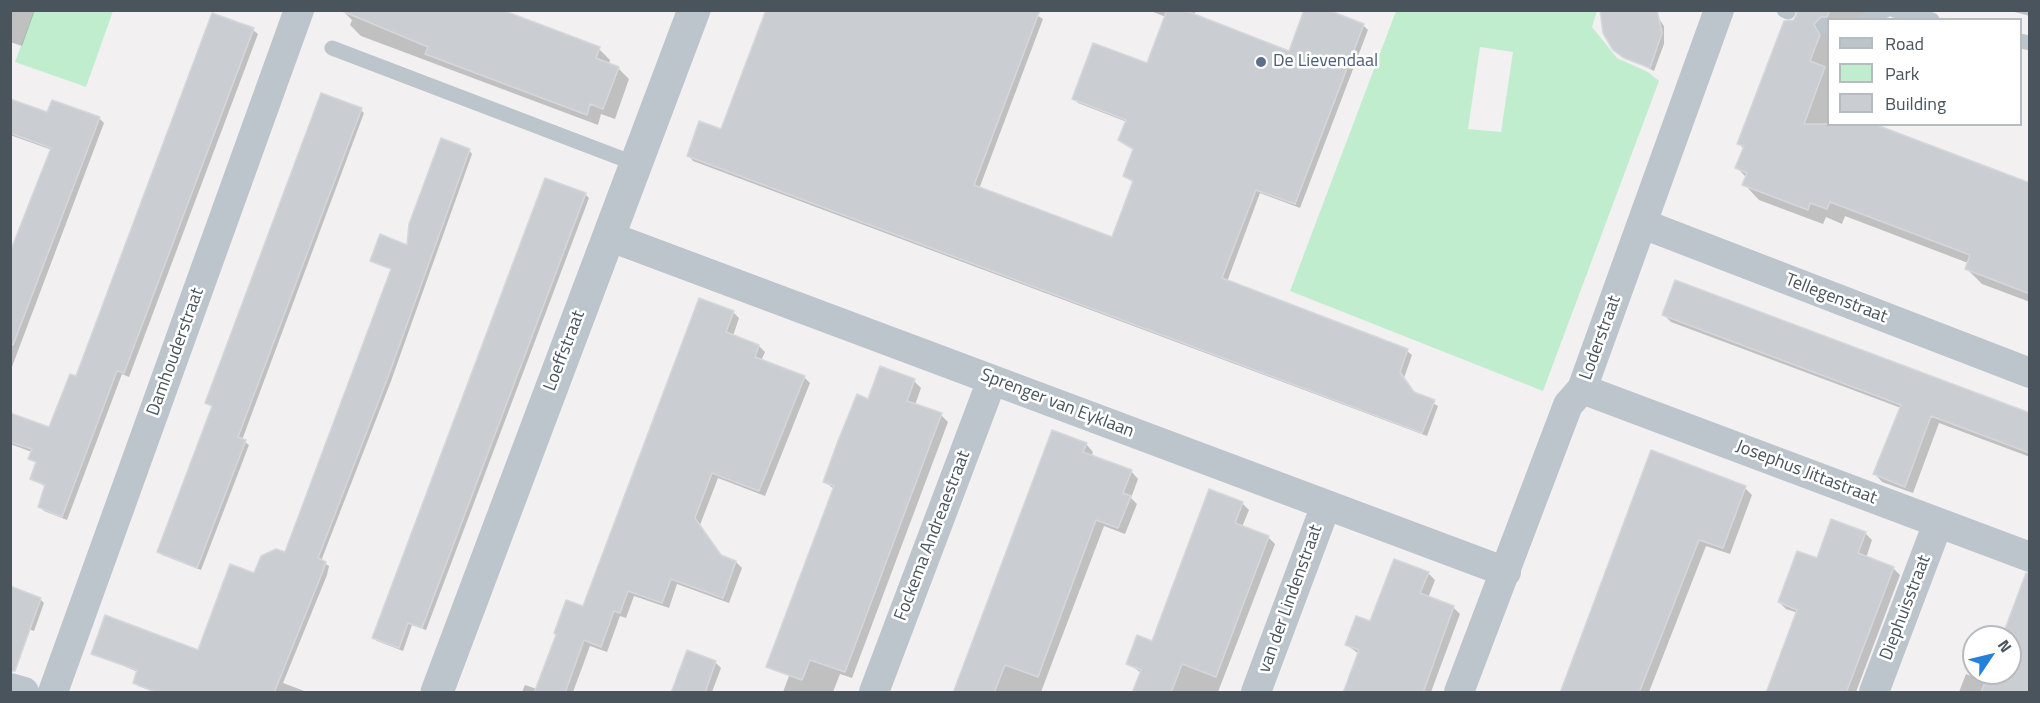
<!DOCTYPE html>
<html>
<head>
<meta charset="utf-8">
<style>
  body { margin:0 }
  #map { position:relative; width:2040px; height:703px; overflow:hidden; background:#f2f0f0; font-family:"Titillium Web",sans-serif }
  canvas { display:block }
  .frame { position:absolute; inset:0; border:12px solid #49545c; pointer-events:none }
  .legend { position:absolute; left:1827px; top:18px; width:195px; height:108px; box-sizing:border-box; background:#fff; border:2px solid #b6bbbe; margin:0; padding:8px 10px; list-style:none; font-size:18px; color:#49545c }
  .legend li { display:flex; align-items:center; gap:12px; height:30px }
  .legend b { width:30px; border:2px solid #b6bbbe }
  .north { position:absolute; left:1962px; top:625px; width:60px; height:60px; box-sizing:border-box; background:#fff; border:2px solid #b6bbbe; border-radius:50%; rotate:55deg; font-size:16px; font-weight:700; line-height:24px; text-align:center; color:#49545c }
  .north::after { content:''; display:block; margin:auto; width:21px; height:27px; background:#2480d8; clip-path:polygon(50% 0,100% 100%,50% 72%,0 100%) }
</style>
</head>
<body>
<div id="map">
<canvas width="2040" height="703"></canvas>
<div class="frame"></div>
<ul class="legend">
<li><b style="height:8px;background:#bcc5cc"></b>Road</li>
<li><b style="height:16px;background:#c1edcf"></b>Park</li>
<li><b style="height:16px;background:#cacdd2"></b>Building</li>
</ul>
<div class="north">N</div>
</div>
<script>
const ctx = document.querySelector('canvas').getContext('2d');
ctx.lineJoin = 'round';
function fill(path, color) {
  ctx.fillStyle = color;
  ctx.fill(path, 'evenodd');
}
function toPath(rows) {
  const path = new Path2D();
  for (const r of rows) {
    path.moveTo(r[0], r[1]);
    for (let i = 2; i < r.length; i += 2) path.lineTo(r[i], r[i + 1]);
  }
  return path;
}
function trace(path, color, width, dash) {
  ctx.strokeStyle = color;
  ctx.lineWidth = width;
  ctx.lineCap = dash ? 'butt' : 'round';
  ctx.setLineDash(dash || []);
  ctx.stroke(path);
}
function write(font, color, halo, rows, align = 'center') {
  ctx.font = font + ' "Titillium Web",sans-serif';
  ctx.lineWidth = 5;
  ctx.setLineDash([]);
  ctx.textBaseline = 'middle';
  ctx.strokeStyle = halo;
  ctx.fillStyle = color;
  for (const [text, x, y, turn = 0] of rows) {
    ctx.save();
    ctx.translate(x, y);
    ctx.rotate((+turn || 0) * Math.PI / 180);
    ctx.textAlign = isNaN(turn) ? turn : align;
    if (halo) ctx.strokeText(text, 0, 0);
    ctx.fillText(text, 0, 0);
    ctx.restore();
  }
}
fill(toPath([
  [34,11,113,11,86,87,15,62],
  [1396,11,1597,11,1592,27,1617,58,1648,72,1659,81,1543,391,1290,291],
  [1480,47,1513,52,1501,132,1468,129]
]), '#c1edcf');
fill(toPath([
  [10,10,35,10,22,46,10,42],
  [342,10,498,10,599,49,610,60,609,64,618,68,629,79,615,119,601,114,598,125,361,36,350,25,352,20],
  [1029,10,1043,19,979,189,1113,239,1134,183,1124,176,1134,150,1120,140,1127,122,1078,103,1074,99,1148,65,1166,17,1148,10,1196,10,1194,16,1289,53,1363,25,1368,30,1300,208,1260,193,1227,282,1407,351,1412,355,1404,378,1416,394,1438,406,1427,436,693,161,689,156,722,131],
  [1653,10,1664,26,1664,44,1654,71,1619,54],
  [1798,10,1868,10,1864,20,1828,20,1828,124,2030,184,2030,302,1982,284,1966,268,1968,263,1845,216,1842,224,1826,217,1823,224,1759,200,1744,184,1747,178,1737,168,1744,149,1739,144],
  [2007,10,2030,10,2030,16],
  [253,30,258,34,129,377,122,374,67,520,44,511,39,506,46,487,32,479,37,464,30,458,32,452,10,444,10,415,50,429],
  [10,100,48,114,99,118,104,123,10,372,10,256,52,150,10,135],
  [361,110,364,113,242,440,249,445,201,570,162,555,159,552,213,407,207,403],
  [469,150,472,154,391,381,321,561,329,566,327,575,283,683,307,692,155,692,138,686,134,683,138,672,93,653,199,652,255,575,286,554,392,270,372,260,409,247],
  [585,194,589,198,426,630,412,625,403,651,377,641,373,638],
  [733,312,739,318,733,336,759,346,765,352,761,361,804,377,810,383,765,496,718,478,700,525,723,557,736,562,742,568,729,603,677,584,669,608,634,596,626,618,620,616,607,652,590,646,573,692,522,692,525,685,537,689,584,608],
  [1663,314,2030,415,2030,457,1939,423,1913,493,1882,482,1875,474,1901,408,1671,322],
  [914,381,921,388,915,405,941,415,948,422,852,678,840,674,833,692,783,692,815,607,834,489,825,482,869,401],
  [1086,444,1093,452,1091,457,1131,471,1138,479,1131,498,1137,504,1125,534,1104,526,1041,692,955,692],
  [1652,452,1745,488,1752,495,1730,554,1706,546,1649,692,1562,692],
  [1242,503,1249,510,1242,527,1268,537,1275,544,1218,692,1134,692,1141,673,1128,663,1153,642],
  [1865,533,1872,540,1866,558,1893,568,1900,575,1856,692,1768,692,1798,613,1786,609,1779,602,1818,560],
  [1428,573,1435,580,1428,598,1453,607,1460,614,1431,692,1345,692,1359,654,1347,645],
  [2030,595,2030,692,1959,692,1966,674,1986,682,1990,673,2010,673,2010,637,2003,637],
  [40,599,44,603,34,631,10,623],
  [715,662,721,668,712,692,673,692]
]), '#0003');
const building = toPath([
  [502,10,600,47,596,58,619,67,603,109,590,104,587,115,425,54,428,47,342,11,502,10],
  [766,10,1040,10,974,185,1112,237,1133,181,1123,176,1133,149,1118,140,1126,120,1072,99,1093,43,1147,63,1167,10,1184,10,1289,51,1304,10,1328,10,1364,24,1295,204,1256,190,1222,278,1408,349,1400,372,1414,392,1435,400,1422,433,687,156,699,121,721,129,766,10],
  [1600,10,1657,10,1662,33,1650,68,1624,58,1613,50,1603,33,1600,10],
  [1798,10,1830,10,1827,17,1821,17,1814,24,1820,35,1810,61,1825,67,1804,124,1874,124,2030,183,2030,294,1965,269,1970,255,1830,202,1827,209,1810,203,1808,210,1742,185,1747,173,1735,168,1744,146,1737,144,1784,21,1794,20,1798,10],
  [212,13,254,28,124,373,117,371,62,517,38,507,45,485,30,479,36,462,28,459,32,449,10,442,10,413,49,427,70,374,76,376,212,13],
  [321,93,362,108,238,437,246,440,197,568,157,552,212,406,205,403,321,93],
  [10,99,47,112,52,100,100,117,13,345,10,344,10,252,51,148,10,133,10,99],
  [441,138,470,149,388,377,318,558,326,562,323,571,274,693,158,693,133,683,137,670,91,654,105,615,198,650,230,564,254,573,261,556,276,549,285,552,391,269,370,261,380,234,407,245,409,224,441,138],
  [545,178,586,193,422,628,408,623,399,648,372,638,545,178],
  [1675,280,2030,413,2030,453,1931,416,1905,487,1873,474,1901,405,1662,315,1675,280],
  [699,298,734,311,726,332,759,345,755,357,805,376,759,491,712,473,695,518,721,555,736,561,723,598,671,579,662,603,628,591,620,613,614,611,601,647,584,640,565,693,534,693,556,635,554,633,566,600,583,606,699,298],
  [880,366,915,379,907,401,942,413,845,672,810,660,802,680,766,667,834,486,823,482,838,441,857,394,868,399,880,366],
  [1052,430,1087,443,1083,452,1132,470,1123,493,1131,496,1118,528,1096,520,1038,677,1005,665,994,693,953,693,1052,430],
  [1651,450,1746,486,1723,548,1699,540,1639,693,1560,693,1651,450],
  [1209,489,1243,502,1235,523,1269,536,1222,661,1216,677,1182,664,1171,693,1132,693,1141,670,1126,664,1137,635,1152,641,1209,489],
  [1831,519,1866,532,1858,553,1894,567,1846,693,1766,693,1797,610,1778,602,1797,551,1817,558,1831,519],
  [1394,559,1429,572,1420,593,1454,606,1423,693,1343,693,1359,650,1345,645,1356,616,1370,621,1394,559],
  [2026,573,2030,574,2030,693,1981,693,1988,673,2010,673,2010,637,2002,637,2026,573],
  [10,586,41,598,15,671,10,671,10,586],
  [687,650,716,661,705,693,671,693,687,650]
]);
fill(building, '#cacdd2');
trace(building, '#d4d7db', 1.5);
trace(toPath([
  [1784,10,1788,12],
  [1894,10,1932,20],
  [1865,20,1886,10],
  [1824,26,1828,27],
  [2020,41,2030,43],
  [332,48,636,164]
]), '#bcc5cc', 15);
trace(toPath([
  [1643,224,2030,373],
  [608,236,1506,572],
  [1582,389,2030,557],
  [10,688,24,692],
  [53,692,299,10],
  [874,692,992,380],
  [1256,692,1326,505],
  [1459,692,1568,405,1582,389,1719,10],
  [1874,692,1938,523]
]), '#bcc5cc', 30);
trace(toPath([
  [437,692,694,10]
]), '#bcc5cc', 33);
for (const [x, y, r, color] of [
  [1261,62,6,"#5c6f8a"]
]) {
  const dot = new Path2D();
  dot.arc(x, y, r, 0, 2 * Math.PI);
  ctx.fillStyle = color;
  ctx.fill(dot);
  trace(dot, '#fff', 2);
}
write('18px', '#4e5e75', '#fff', [
  ["De Lievendaal",1273,62]
], 'left');
write('18px', '#49545c', '#fff', [
  ["Tellegenstraat",1836,299,21],
  ["Loderstraat",1601,338,-70],
  ["Loeffstraat",565,351,-69],
  ["Damhouderstraat",176,352,-70],
  ["Sprenger van Eyklaan",1057,404,21],
  ["Josephus Jittastraat",1806,473,21],
  ["Fockema Andreaestraat",933,536,-69],
  ["van der Lindenstraat",1291,599,-70],
  ["Diephuisstraat",1906,608,-69]
]);
</script>
</body>
</html>
